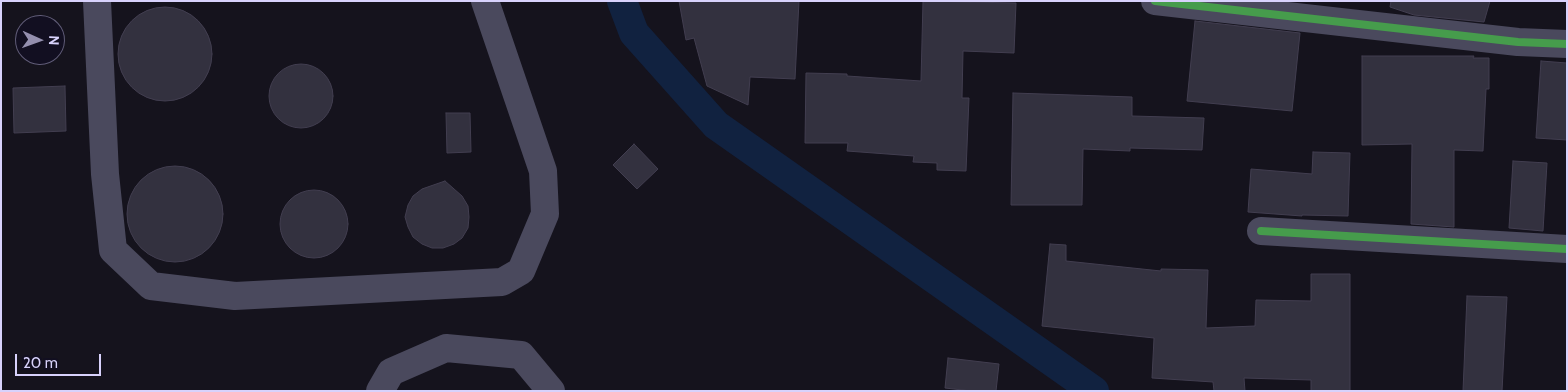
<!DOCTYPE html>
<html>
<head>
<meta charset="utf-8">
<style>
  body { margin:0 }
  #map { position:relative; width:1568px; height:392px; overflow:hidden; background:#15131d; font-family:Cabin,sans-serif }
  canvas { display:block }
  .frame { position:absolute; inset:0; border:2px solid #d8d2fc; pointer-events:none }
  .north { position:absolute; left:15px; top:15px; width:50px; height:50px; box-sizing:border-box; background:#120f21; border:1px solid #615d79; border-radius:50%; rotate:92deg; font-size:14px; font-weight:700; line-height:20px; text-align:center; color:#d8d2fc }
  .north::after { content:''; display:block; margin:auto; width:18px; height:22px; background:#948fae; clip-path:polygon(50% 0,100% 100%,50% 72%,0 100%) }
  .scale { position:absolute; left:15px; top:354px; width:86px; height:22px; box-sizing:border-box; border:2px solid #d8d2fc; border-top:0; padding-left:6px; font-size:15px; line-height:18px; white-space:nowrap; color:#d8d2fc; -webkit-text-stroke:4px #120f21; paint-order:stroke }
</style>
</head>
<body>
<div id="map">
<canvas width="1568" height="392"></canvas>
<div class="frame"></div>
<div class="north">N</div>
<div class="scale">20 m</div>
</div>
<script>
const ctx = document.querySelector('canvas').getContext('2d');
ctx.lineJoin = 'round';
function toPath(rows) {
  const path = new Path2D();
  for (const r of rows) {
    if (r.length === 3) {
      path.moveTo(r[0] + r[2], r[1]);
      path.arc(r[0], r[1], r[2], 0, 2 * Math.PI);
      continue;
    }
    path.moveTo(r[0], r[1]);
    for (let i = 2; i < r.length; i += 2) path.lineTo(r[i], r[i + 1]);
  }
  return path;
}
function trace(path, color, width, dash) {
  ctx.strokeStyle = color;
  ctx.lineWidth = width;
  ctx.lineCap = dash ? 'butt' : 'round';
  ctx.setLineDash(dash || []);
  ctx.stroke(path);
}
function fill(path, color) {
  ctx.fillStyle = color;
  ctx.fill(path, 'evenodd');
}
trace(toPath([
  [622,1,634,33,716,125,1094,391]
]), '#112240', 30);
const building = toPath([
  [679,1,799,1,795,79,750,77,748,105,707,86,694,38,686,40,679,1],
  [923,1,1016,3,1014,53,963,51,962,98,969,98,966,171,937,170,937,163,913,162,914,156,847,151,848,143,805,143,806,73,847,74,847,76,921,81,923,1],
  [1391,1,1490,1,1484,22,1414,15,1390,7,1391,1],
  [165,54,47],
  [1195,21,1300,33,1292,111,1187,101,1195,21],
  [1362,56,1474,56,1473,58,1489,58,1489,89,1486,89,1483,151,1454,150,1454,227,1411,224,1412,144,1362,145,1362,56],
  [1541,61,1567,63,1567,140,1536,138,1541,61],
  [301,96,32],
  [65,86,66,131,14,133,13,88,65,86],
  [1013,93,1132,97,1132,116,1204,118,1202,150,1130,148,1130,151,1083,149,1082,205,1011,205,1013,93],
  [446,113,470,113,471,152,447,153,446,113],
  [634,144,658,169,637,189,613,165,634,144],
  [1313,152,1350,153,1348,216,1302,215,1302,216,1248,212,1251,169,1312,174,1313,152],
  [1513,161,1547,163,1543,231,1509,228,1513,161],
  [175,214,48],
  [445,181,462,196,468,206,469,217,468,228,462,238,454,244,443,248,432,248,422,244,413,237,408,227,405,217,408,205,413,196,422,189,445,181],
  [314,224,34],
  [1050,244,1066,245,1066,261,1161,271,1161,269,1208,270,1206,328,1255,326,1256,300,1311,301,1311,274,1350,274,1350,391,1311,391,1311,380,1244,378,1245,391,1214,391,1213,382,1152,378,1154,338,1042,326,1050,244],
  [1467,296,1507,297,1502,391,1463,391,1467,296],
  [948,358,999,364,996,391,971,391,945,388,948,358]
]);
fill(building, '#33313f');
trace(building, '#423e50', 1);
trace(toPath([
  [97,1,105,174,113,250,151,286,235,296,502,282,521,271,545,214,543,171,485,1],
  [1155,1,1518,42,1567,44],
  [1261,231,1567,249],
  [380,391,391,372,446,348,521,355,551,391]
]), '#4a495d', 28);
trace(toPath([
  [1155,1,1518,42,1567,44],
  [1261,231,1567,249]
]), '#469c4c', 8);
</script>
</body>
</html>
